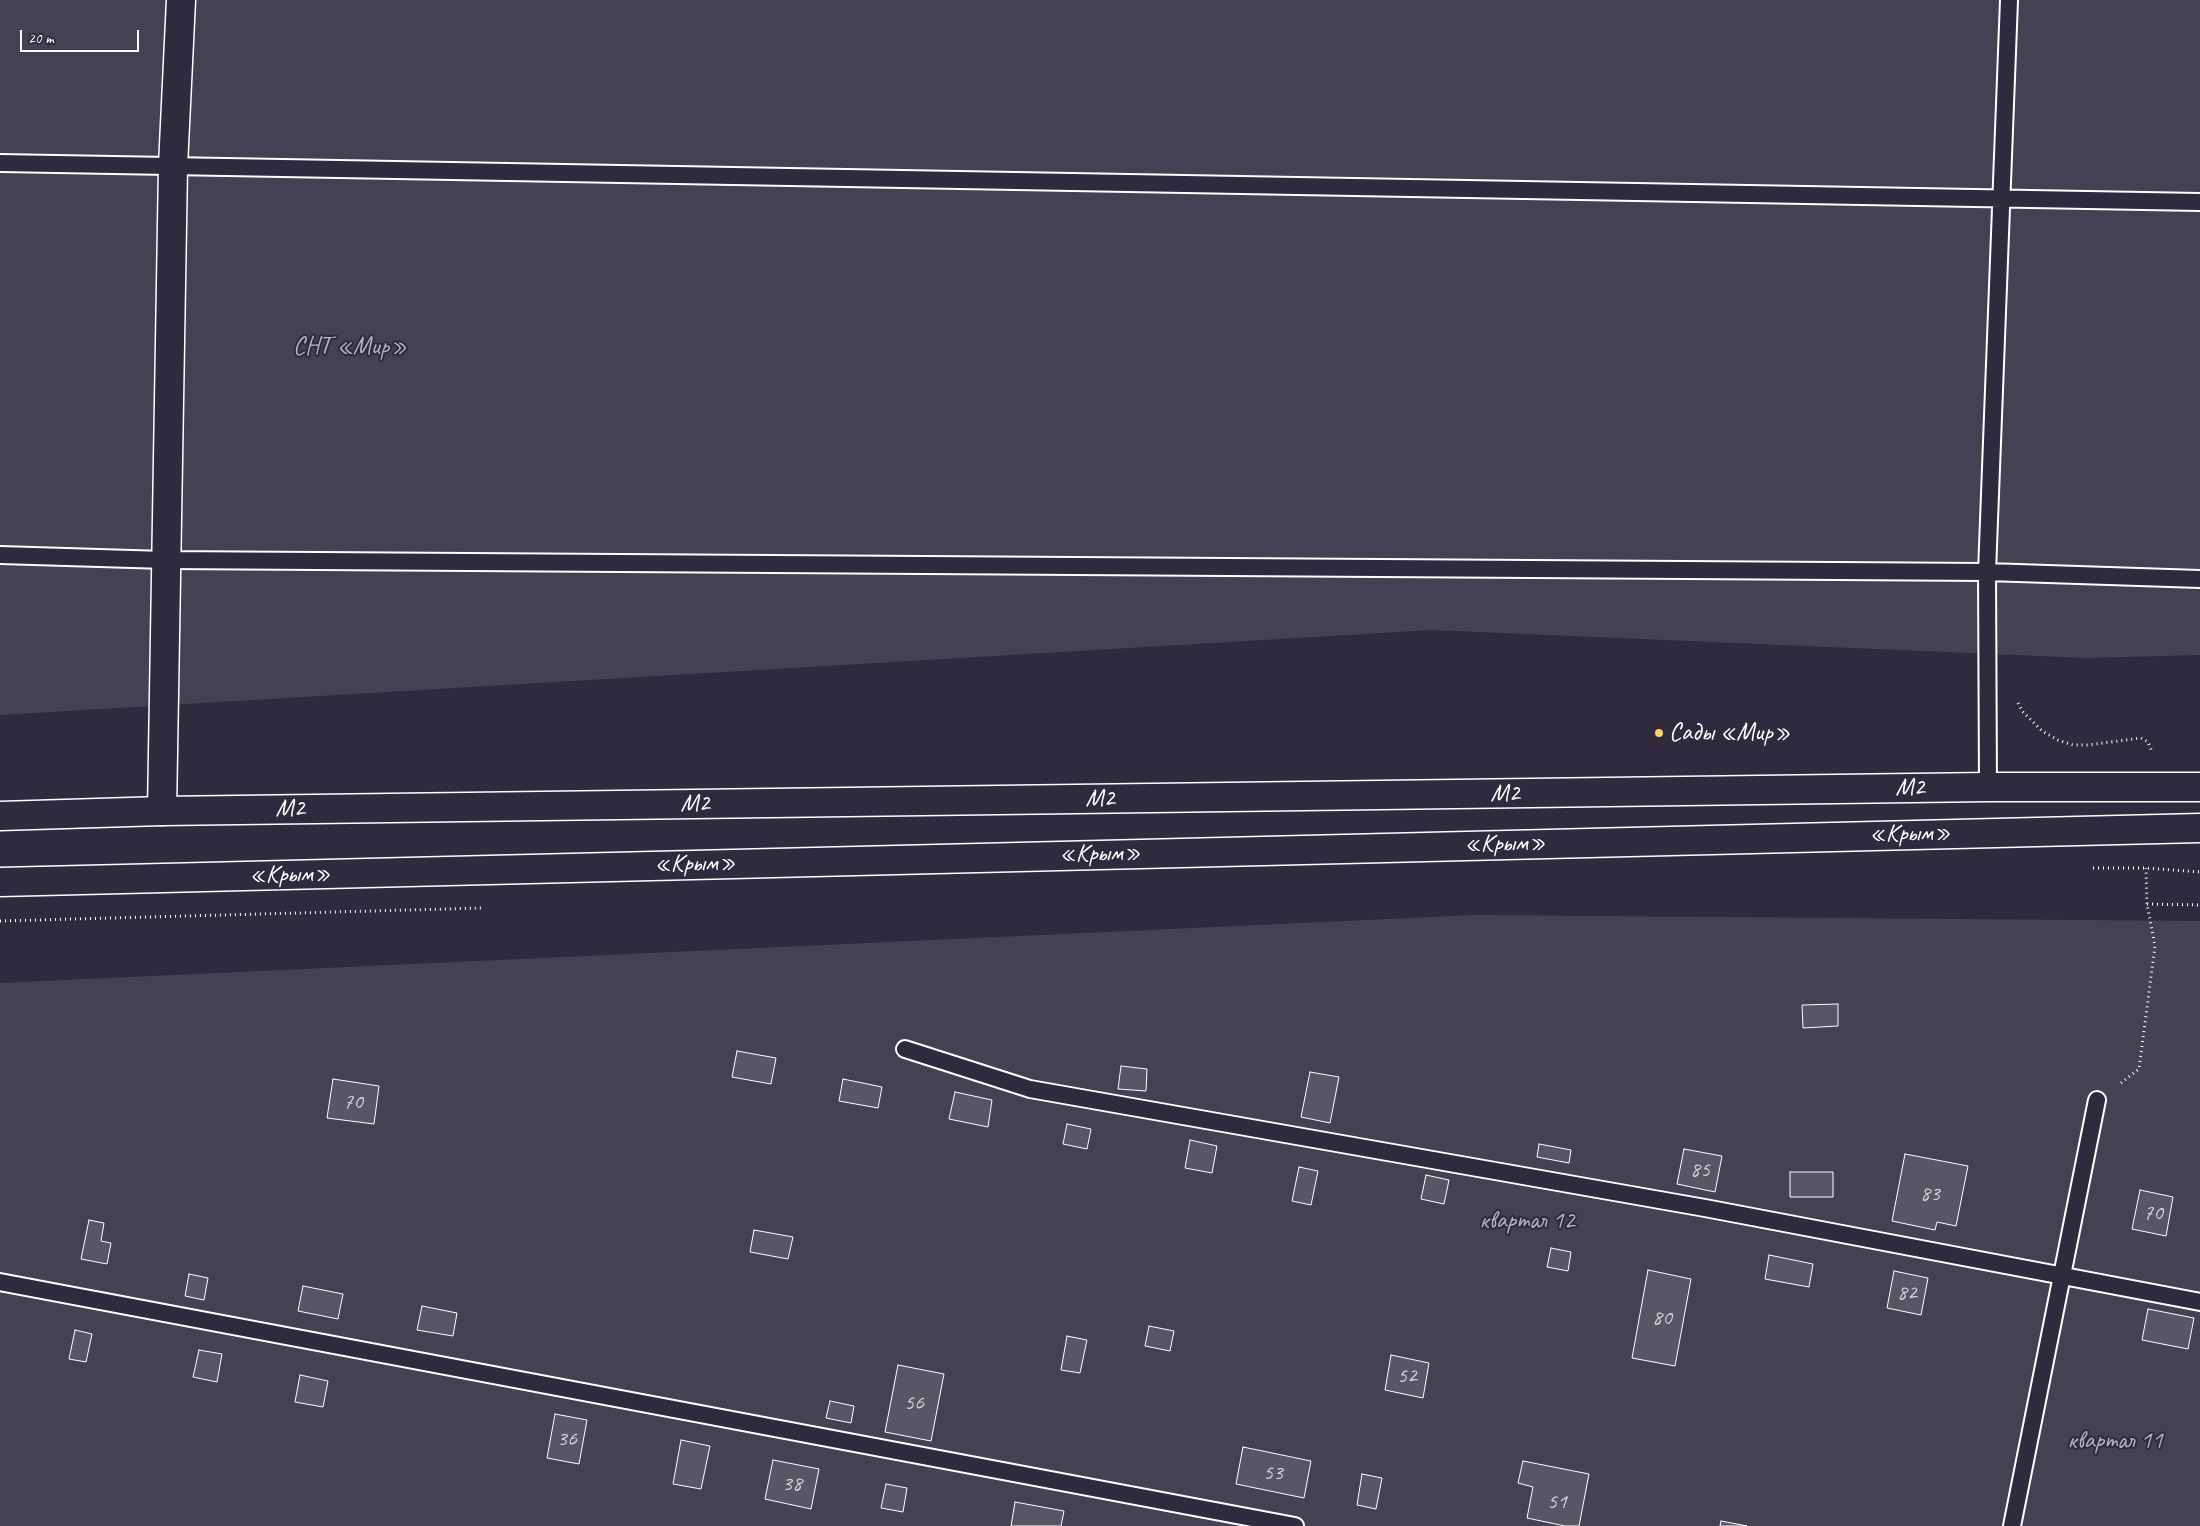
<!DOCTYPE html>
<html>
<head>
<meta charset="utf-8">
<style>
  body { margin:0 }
  #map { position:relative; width:2200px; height:1526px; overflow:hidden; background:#2f2a3d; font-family:Caveat,sans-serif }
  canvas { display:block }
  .scale { position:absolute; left:20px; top:30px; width:119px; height:22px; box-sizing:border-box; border:2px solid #fff; border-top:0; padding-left:6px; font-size:15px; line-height:18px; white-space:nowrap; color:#fff; -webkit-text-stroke:4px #2f2a3d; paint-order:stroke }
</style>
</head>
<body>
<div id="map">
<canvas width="2200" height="1526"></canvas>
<div class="scale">20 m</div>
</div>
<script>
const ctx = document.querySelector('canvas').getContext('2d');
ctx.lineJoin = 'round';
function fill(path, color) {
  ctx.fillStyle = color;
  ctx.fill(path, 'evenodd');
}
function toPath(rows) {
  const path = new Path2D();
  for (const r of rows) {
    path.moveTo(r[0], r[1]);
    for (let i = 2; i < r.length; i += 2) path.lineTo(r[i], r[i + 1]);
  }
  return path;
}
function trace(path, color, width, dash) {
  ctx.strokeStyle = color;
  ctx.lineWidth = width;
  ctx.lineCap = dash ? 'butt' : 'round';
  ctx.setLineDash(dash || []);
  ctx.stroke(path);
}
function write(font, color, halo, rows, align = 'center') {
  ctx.font = font + ' Caveat,sans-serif';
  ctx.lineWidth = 4;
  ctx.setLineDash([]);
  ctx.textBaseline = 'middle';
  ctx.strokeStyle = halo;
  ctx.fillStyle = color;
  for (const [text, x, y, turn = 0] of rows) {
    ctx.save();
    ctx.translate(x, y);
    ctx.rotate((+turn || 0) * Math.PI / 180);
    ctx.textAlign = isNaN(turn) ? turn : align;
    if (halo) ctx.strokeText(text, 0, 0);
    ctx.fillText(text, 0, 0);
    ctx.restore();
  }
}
fill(toPath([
  [0,0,2200,0,2200,655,2086,658,1432,630,0,715],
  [1475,915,2200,921,2200,1526,0,1526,0,983]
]), '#464152');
const building = toPath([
  [1838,1004,1838,1026,1803,1028,1802,1005,1838,1004],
  [737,1051,776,1058,771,1084,732,1077,737,1051],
  [1121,1066,1147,1069,1146,1091,1118,1089,1121,1066],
  [1310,1072,1339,1077,1330,1123,1301,1117,1310,1072],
  [333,1079,379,1086,374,1124,327,1118,333,1079],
  [843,1079,882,1087,878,1108,839,1101,843,1079],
  [955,1092,992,1100,988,1127,949,1119,955,1092],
  [1067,1124,1091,1129,1087,1149,1063,1144,1067,1124],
  [1190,1140,1217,1146,1212,1173,1185,1168,1190,1140],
  [1539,1144,1571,1150,1569,1163,1537,1157,1539,1144],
  [1684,1149,1722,1156,1715,1192,1677,1184,1684,1149],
  [1905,1154,1968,1166,1956,1226,1937,1222,1935,1230,1892,1221,1905,1154],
  [1299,1167,1318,1171,1311,1205,1292,1201,1299,1167],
  [1790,1172,1833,1172,1833,1197,1790,1197,1790,1172],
  [1426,1175,1449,1180,1444,1204,1421,1199,1426,1175],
  [2140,1190,2173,1197,2166,1236,2132,1229,2140,1190],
  [89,1220,104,1223,101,1241,111,1243,107,1264,81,1259,89,1220],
  [754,1230,793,1237,788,1259,750,1252,754,1230],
  [1551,1248,1571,1252,1568,1271,1547,1267,1551,1248],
  [1769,1255,1813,1264,1809,1287,1765,1279,1769,1255],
  [1648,1270,1691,1279,1675,1366,1632,1358,1648,1270],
  [1894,1271,1928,1278,1921,1315,1887,1308,1894,1271],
  [189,1274,208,1278,204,1300,185,1296,189,1274],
  [303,1286,343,1294,338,1319,298,1311,303,1286],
  [422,1306,457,1313,453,1336,417,1330,422,1306],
  [2148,1309,2194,1318,2188,1349,2142,1340,2148,1309],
  [1149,1326,1174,1331,1170,1351,1145,1346,1149,1326],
  [75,1330,92,1334,86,1362,69,1359,75,1330],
  [1067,1336,1087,1340,1080,1373,1061,1370,1067,1336],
  [199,1350,222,1354,217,1382,193,1377,199,1350],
  [1391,1355,1429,1363,1423,1398,1385,1390,1391,1355],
  [898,1365,944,1374,931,1441,885,1432,898,1365],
  [300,1375,328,1381,323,1407,295,1402,300,1375],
  [830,1401,854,1406,851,1423,826,1418,830,1401],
  [555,1414,587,1420,579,1464,547,1458,555,1414],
  [681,1440,710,1446,701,1489,673,1484,681,1440],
  [1243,1447,1311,1461,1304,1498,1236,1484,1243,1447],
  [773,1460,819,1469,811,1509,765,1499,773,1460],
  [1523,1461,1589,1474,1579,1526,1565,1526,1527,1518,1533,1487,1518,1483,1523,1461],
  [1362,1474,1382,1478,1376,1509,1357,1505,1362,1474],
  [886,1484,907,1488,903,1512,881,1508,886,1484],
  [1015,1502,1064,1511,1061,1526,1011,1526,1015,1502],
  [1721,1521,1747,1526,1720,1526,1721,1521]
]);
fill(building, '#595564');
trace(building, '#fff', 1);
const service = toPath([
  [0,163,2200,202],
  [0,555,165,560,1987,572,2200,579],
  [1988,787,1987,572,2009,0],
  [905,1049,1030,1089,1705,1208,2200,1302],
  [0,1282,1295,1526],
  [2012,1526,2097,1100]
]);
const minor = toPath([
  [162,811,173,166,181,0]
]);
const trunk = toPath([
  [0,816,162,811,1988,787,2200,787],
  [0,882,2200,828]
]);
trace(service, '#fff', 20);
trace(minor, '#fff', 31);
trace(trunk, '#fff', 31);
trace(toPath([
  [2018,703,2022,711,2042,731,2058,740,2073,745,2088,745,2141,738,2148,742,2152,752],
  [2093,868,2146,868,2200,872],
  [2147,904,2200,905],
  [0,921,483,908],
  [2121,1083,2139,1069,2155,946,2147,904,2146,868]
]), '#fff', 3, [1, 4]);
trace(service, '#2f2a3d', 16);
trace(minor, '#2f2a3d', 28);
trace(trunk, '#2f2a3d', 28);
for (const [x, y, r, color] of [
  [1659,733,5,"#ffd166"]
]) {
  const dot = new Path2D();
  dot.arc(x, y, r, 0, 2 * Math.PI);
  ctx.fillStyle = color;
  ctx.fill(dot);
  trace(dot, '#2f2a3d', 2);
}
write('22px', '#d6d4d8', null, [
  ["70",353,1102],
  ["85",1700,1170],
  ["83",1930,1194],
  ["70",2153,1213],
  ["82",1907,1293],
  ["80",1662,1318],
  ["52",1407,1376],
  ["56",914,1403],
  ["36",567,1439],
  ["53",1273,1473],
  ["38",792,1484],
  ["51",1557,1502]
]);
write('25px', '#b5b3ba', '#2f2a3d', [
  ["СНТ «Мир»",350,347],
  ["квартал 12",1527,1221],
  ["квартал 11",2115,1441]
]);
write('25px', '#fff', '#2f2a3d', [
  ["Сады «Мир»",1669,733]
], 'left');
write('25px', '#fff', '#2f2a3d', [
  ["М2",1910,788,-1],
  ["М2",1505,794,-1],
  ["М2",1100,799,-1],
  ["М2",695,804,-1],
  ["М2",290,809,-1],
  ["«Крым»",1910,834,-1],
  ["«Крым»",1505,844,-1],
  ["«Крым»",1100,854,-1],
  ["«Крым»",695,864,-1],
  ["«Крым»",290,875,-1]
]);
</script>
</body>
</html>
